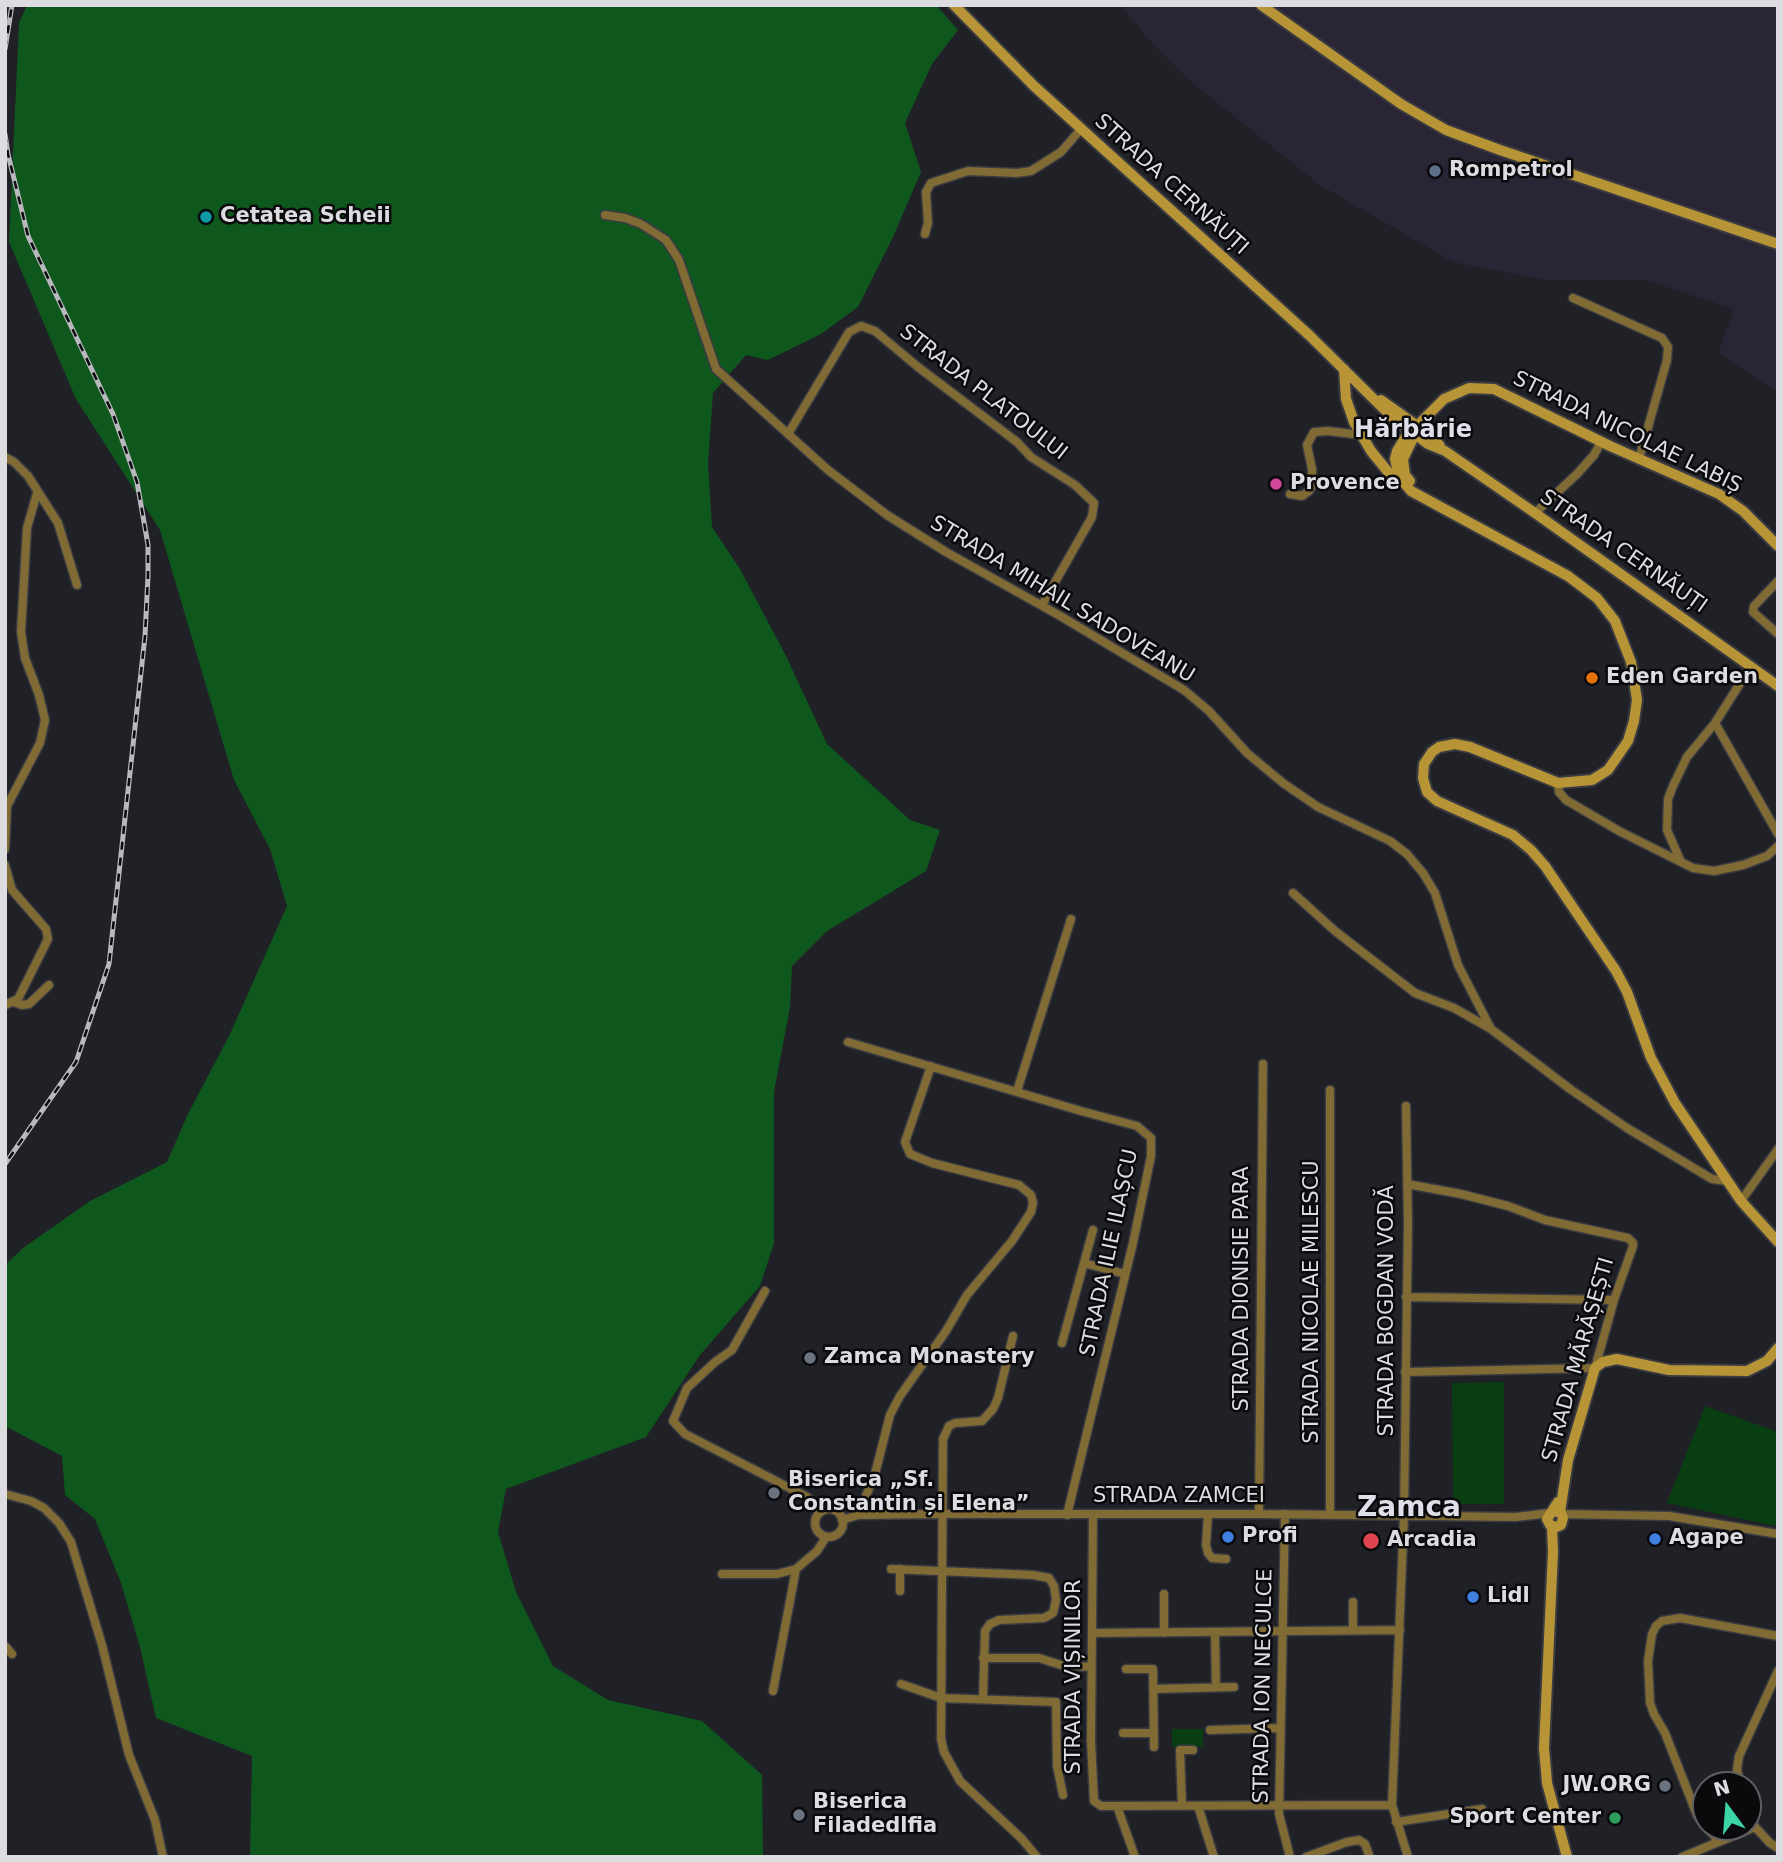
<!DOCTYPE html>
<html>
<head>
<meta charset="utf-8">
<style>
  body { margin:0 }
  #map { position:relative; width:1783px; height:1862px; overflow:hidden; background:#202027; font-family:"DejaVu Sans",sans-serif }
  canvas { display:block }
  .frame { position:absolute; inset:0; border:7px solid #dcdce1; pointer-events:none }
  .north { position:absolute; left:1692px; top:1771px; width:70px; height:70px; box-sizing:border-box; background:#0a0a0d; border:2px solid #5e5e62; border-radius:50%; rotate:344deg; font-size:19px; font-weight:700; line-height:28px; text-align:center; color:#dcdce1 }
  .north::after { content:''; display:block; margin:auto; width:24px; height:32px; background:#3cd4a4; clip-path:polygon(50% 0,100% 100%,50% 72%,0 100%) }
</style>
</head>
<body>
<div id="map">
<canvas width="1783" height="1862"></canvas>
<div class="frame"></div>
<div class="north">N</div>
</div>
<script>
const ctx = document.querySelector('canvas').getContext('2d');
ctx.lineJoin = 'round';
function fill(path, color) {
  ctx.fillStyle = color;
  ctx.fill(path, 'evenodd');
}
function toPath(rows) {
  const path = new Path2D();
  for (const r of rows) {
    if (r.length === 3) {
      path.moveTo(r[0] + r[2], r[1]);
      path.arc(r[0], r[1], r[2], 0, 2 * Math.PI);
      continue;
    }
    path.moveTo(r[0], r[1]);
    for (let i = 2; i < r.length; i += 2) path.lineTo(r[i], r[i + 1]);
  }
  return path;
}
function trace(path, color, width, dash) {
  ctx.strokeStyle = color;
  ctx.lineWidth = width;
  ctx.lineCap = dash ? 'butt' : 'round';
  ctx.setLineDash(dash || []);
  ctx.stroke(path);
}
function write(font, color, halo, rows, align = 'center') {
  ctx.font = font + ' "DejaVu Sans",sans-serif';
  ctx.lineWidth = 5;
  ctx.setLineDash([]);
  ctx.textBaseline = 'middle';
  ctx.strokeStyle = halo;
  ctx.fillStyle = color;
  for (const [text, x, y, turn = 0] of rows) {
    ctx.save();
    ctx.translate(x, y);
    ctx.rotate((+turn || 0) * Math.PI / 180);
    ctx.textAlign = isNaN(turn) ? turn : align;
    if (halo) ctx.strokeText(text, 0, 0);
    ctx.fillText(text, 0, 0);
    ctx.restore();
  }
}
fill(toPath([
  [1120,5,1778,5,1778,393,1718,353,1734,309,1645,280,1545,280,1453,262,1320,185,1188,79,1153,44]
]), '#2a2535');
fill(toPath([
  [1504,1382,1504,1504,1453,1504,1452,1383],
  [1705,1406,1778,1432,1778,1516,1775,1526,1667,1503],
  [1172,1729,1203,1729,1203,1747,1172,1747]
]), '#093e13');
fill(toPath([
  [27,5,936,5,958,30,932,64,905,123,921,172,893,237,858,307,821,334,768,360,746,355,713,393,708,463,712,527,740,569,786,656,827,744,910,820,940,830,926,871,827,931,792,966,790,1007,774,1092,774,1243,760,1286,700,1355,646,1437,506,1489,498,1532,516,1592,553,1666,608,1700,702,1721,762,1775,763,1857,250,1857,252,1756,156,1718,140,1647,121,1583,95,1519,65,1495,62,1456,5,1426,5,1265,23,1248,90,1201,167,1162,188,1114,230,1034,287,906,270,849,234,780,160,530,76,399,9,242,19,23]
]), '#0f581d');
const street = toPath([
  [605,215,625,218,641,224,666,240,679,260,716,369,828,470,887,515,946,552,1062,617,1184,690,1209,711,1247,753,1283,783,1318,807,1390,841,1407,854,1423,873,1435,893,1458,965,1491,1029],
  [925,234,928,223,926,192,931,183,968,171,1017,173,1031,171,1061,152,1081,129],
  [1573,298,1662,338,1668,347,1667,360,1639,459],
  [788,434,849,332,861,326,875,331,918,367,1017,442,1031,457,1075,485,1094,503,1092,517,1042,605],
  [5,457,14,462,28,476,58,523,77,585],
  [1290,494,1302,496,1309,491,1312,486,1312,469,1307,445,1314,432,1328,431,1361,435],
  [1535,513,1577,474,1594,455,1601,442],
  [1778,581,1754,606,1753,612,1778,634],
  [1715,723,1778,834],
  [1558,783,1559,792,1566,800,1619,831,1693,868,1714,871,1743,865,1767,856,1778,846],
  [5,849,7,806,40,743,45,720,39,695,25,658,21,632,27,528,37,493],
  [1681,862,1667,830,1668,799,1673,786,1687,757,1715,723,1751,666],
  [5,865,12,890,46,929,48,939,18,999,5,1005],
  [1293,893,1335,931,1415,993,1454,1008,1491,1029,1570,1089,1627,1128,1712,1179,1727,1181],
  [14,1002,22,1005,29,1004,49,985],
  [848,1042,1081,1111,1137,1126,1151,1138,1151,1156,1133,1243,1067,1515],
  [1330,1090,1330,1514],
  [1017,1091,1071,919],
  [1406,1106,1408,1223,1404,1515,1392,1805,1408,1857],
  [1741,1201,1778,1149],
  [1084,1263,1125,1274],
  [765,1291,732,1350,715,1362,687,1388,673,1421,685,1434,807,1497,824,1510],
  [1406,1297,1614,1300],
  [1013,1336,998,1398,993,1409,982,1421,955,1423,949,1426,943,1439,941,1739,944,1752,960,1781,1022,1839,1037,1857],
  [1062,1343,1093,1230],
  [1405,1372,1595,1368,1614,1300,1633,1246,1633,1243,1628,1238,1545,1220,1508,1206,1461,1194,1407,1184],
  [5,1494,31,1501,44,1508,59,1523,71,1542,102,1645,129,1755,155,1820,163,1857],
  [829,1523,14],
  [1259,1514,1263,1064],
  [1285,1514,1279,1814,1290,1857],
  [1561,1514,1669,1516,1778,1534],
  [858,1515,875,1474,890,1415,900,1396,946,1331,967,1295,1012,1241,1031,1212,1033,1203,1031,1195,1019,1185,932,1163,910,1154,905,1142,931,1066],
  [1093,1515,1091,1741,1094,1801,1101,1806,1392,1805],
  [1208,1515,1206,1545,1208,1553,1212,1558,1226,1559],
  [842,1520,858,1515,938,1514,1259,1514,1516,1517,1550,1513],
  [891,1569,1033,1575,1049,1578,1054,1586,1056,1600,1053,1613,1044,1618,999,1620,990,1624,985,1631,983,1698],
  [722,1574,777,1574,796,1569,817,1551,826,1537],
  [900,1591,900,1569],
  [1164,1594,1164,1633],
  [1353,1630,1353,1602],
  [1092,1633,1400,1630],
  [1215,1633,1216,1687],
  [5,1646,12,1654],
  [983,1658,1039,1658,1061,1665,1091,1667],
  [1126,1669,1153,1669,1154,1747],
  [901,1684,941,1698,1056,1702,1057,1766,1063,1795],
  [1153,1689,1234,1687],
  [773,1691,796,1569],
  [1210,1730,1280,1728],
  [1123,1733,1154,1733],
  [1740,1785,1737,1769,1739,1756,1778,1671],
  [1117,1806,1135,1857],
  [1182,1806,1180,1750,1193,1750],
  [1198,1806,1214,1857],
  [1748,1809,1755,1827,1770,1843,1778,1848],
  [1396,1822,1482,1809],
  [1719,1842,1697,1815,1665,1733,1654,1714,1650,1703,1648,1661,1652,1634,1656,1626,1662,1621,1680,1618,1778,1636],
  [1306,1857,1347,1842,1359,1840,1365,1844,1369,1855],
  [1682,1857,1755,1827]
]);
const secondary = toPath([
  [954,5,1034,86,1309,335,1391,416,1428,444,1445,451,1535,513,1778,686],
  [1261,5,1401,104,1446,130,1500,150,1778,244],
  [1344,369,1346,399,1354,422,1371,451,1389,473,1400,481],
  [1381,400,1433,437,1440,446],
  [1410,481,1405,475,1403,459,1417,430],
  [1778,546,1743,511,1719,494,1610,446,1494,389,1469,388,1444,399,1417,426,1409,431,1397,451,1395,459,1399,477,1411,491,1568,576,1597,598,1615,621,1631,662,1637,700,1634,721,1628,741,1608,770,1592,780,1558,783,1470,747,1455,744,1439,747,1432,752,1424,764,1423,778,1427,792,1437,801,1513,835,1531,850,1545,866,1616,971,1627,992,1651,1058,1675,1103,1741,1201,1778,1242],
  [1554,1511,1561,1513,1563,1518,1561,1525,1556,1527,1550,1525,1547,1519,1558,1502],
  [1560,1512,1568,1460,1595,1368,1603,1362,1617,1359,1669,1370,1747,1371,1767,1361,1778,1348],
  [1552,1527,1553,1552,1544,1748,1547,1783,1567,1857]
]);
trace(street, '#3a3a41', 11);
trace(secondary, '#3a3a41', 14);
trace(street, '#806b34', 8);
trace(secondary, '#b79536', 10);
const rail = toPath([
  [5,49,12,5],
  [5,134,8,154,28,236,113,414,137,482,148,545,148,576,145,636,109,964,76,1062,5,1164]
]);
trace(rail, '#b8b8be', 5);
trace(rail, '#0a0a0d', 2.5, [8]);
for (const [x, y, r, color] of [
  [1435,171,7,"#5c6f8a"],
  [206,217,7,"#0f9aa8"],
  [1276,484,7,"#d1479c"],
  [1592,678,7,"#e8710a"],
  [810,1358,7,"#6b7280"],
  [774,1493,7,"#6b7280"],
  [1228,1537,7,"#3f7fe0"],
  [1655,1539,7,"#3f7fe0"],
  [1371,1541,9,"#e0444e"],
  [1473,1597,7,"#3f7fe0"],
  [1665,1786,7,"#6b7280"],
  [799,1815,7,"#6b7280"],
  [1615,1818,7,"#2e9e5b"]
]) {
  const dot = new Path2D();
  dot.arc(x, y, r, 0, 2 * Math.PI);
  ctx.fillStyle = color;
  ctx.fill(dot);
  trace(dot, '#0a0a0d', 2.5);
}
write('bold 21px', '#dcdce1', '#0a0a0d', [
  ["Rompetrol",1449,171],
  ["Cetatea Scheii",220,217],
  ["Provence",1290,484],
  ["Eden Garden",1606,678],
  ["Zamca Monastery",824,1358],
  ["Biserica „Sf.",788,1481],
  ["Constantin și Elena”",788,1505],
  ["Profi",1242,1537],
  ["Agape",1669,1539],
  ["Arcadia",1387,1541],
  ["Lidl",1487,1597],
  ["JW.ORG",1651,1786,"right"],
  ["Biserica",813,1803],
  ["Filadedlfia",813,1827],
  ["Sport Center",1601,1818,"right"]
], 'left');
write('21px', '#dcdce1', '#0a0a0d', [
  ["STRADA CERNĂUȚI",1171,185,42],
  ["STRADA PLATOULUI",983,393,38],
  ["STRADA NICOLAE LABIȘ",1627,433,26],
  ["STRADA CERNĂUȚI",1623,552,35],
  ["STRADA MIHAIL SADOVEANU",1062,600,31],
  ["STRADA ILIE ILAȘCU",1110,1253,-78],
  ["STRADA DIONISIE PARA",1243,1289,-90],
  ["STRADA NICOLAE MILESCU",1313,1302,-90],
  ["STRADA BOGDAN VODĂ",1388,1311,-90],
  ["STRADA MĂRĂȘEȘTI",1579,1360,-74],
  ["STRADA ZAMCEI",1179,1497],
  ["STRADA VIȘINILOR",1075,1677,-90],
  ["STRADA ION NECULCE",1264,1686,-89]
]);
write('bold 24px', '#dedfe8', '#0a0a0d', [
  ["Hărbărie",1413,431]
]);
write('bold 28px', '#dedfe8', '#0a0a0d', [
  ["Zamca",1409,1509]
]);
</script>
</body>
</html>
